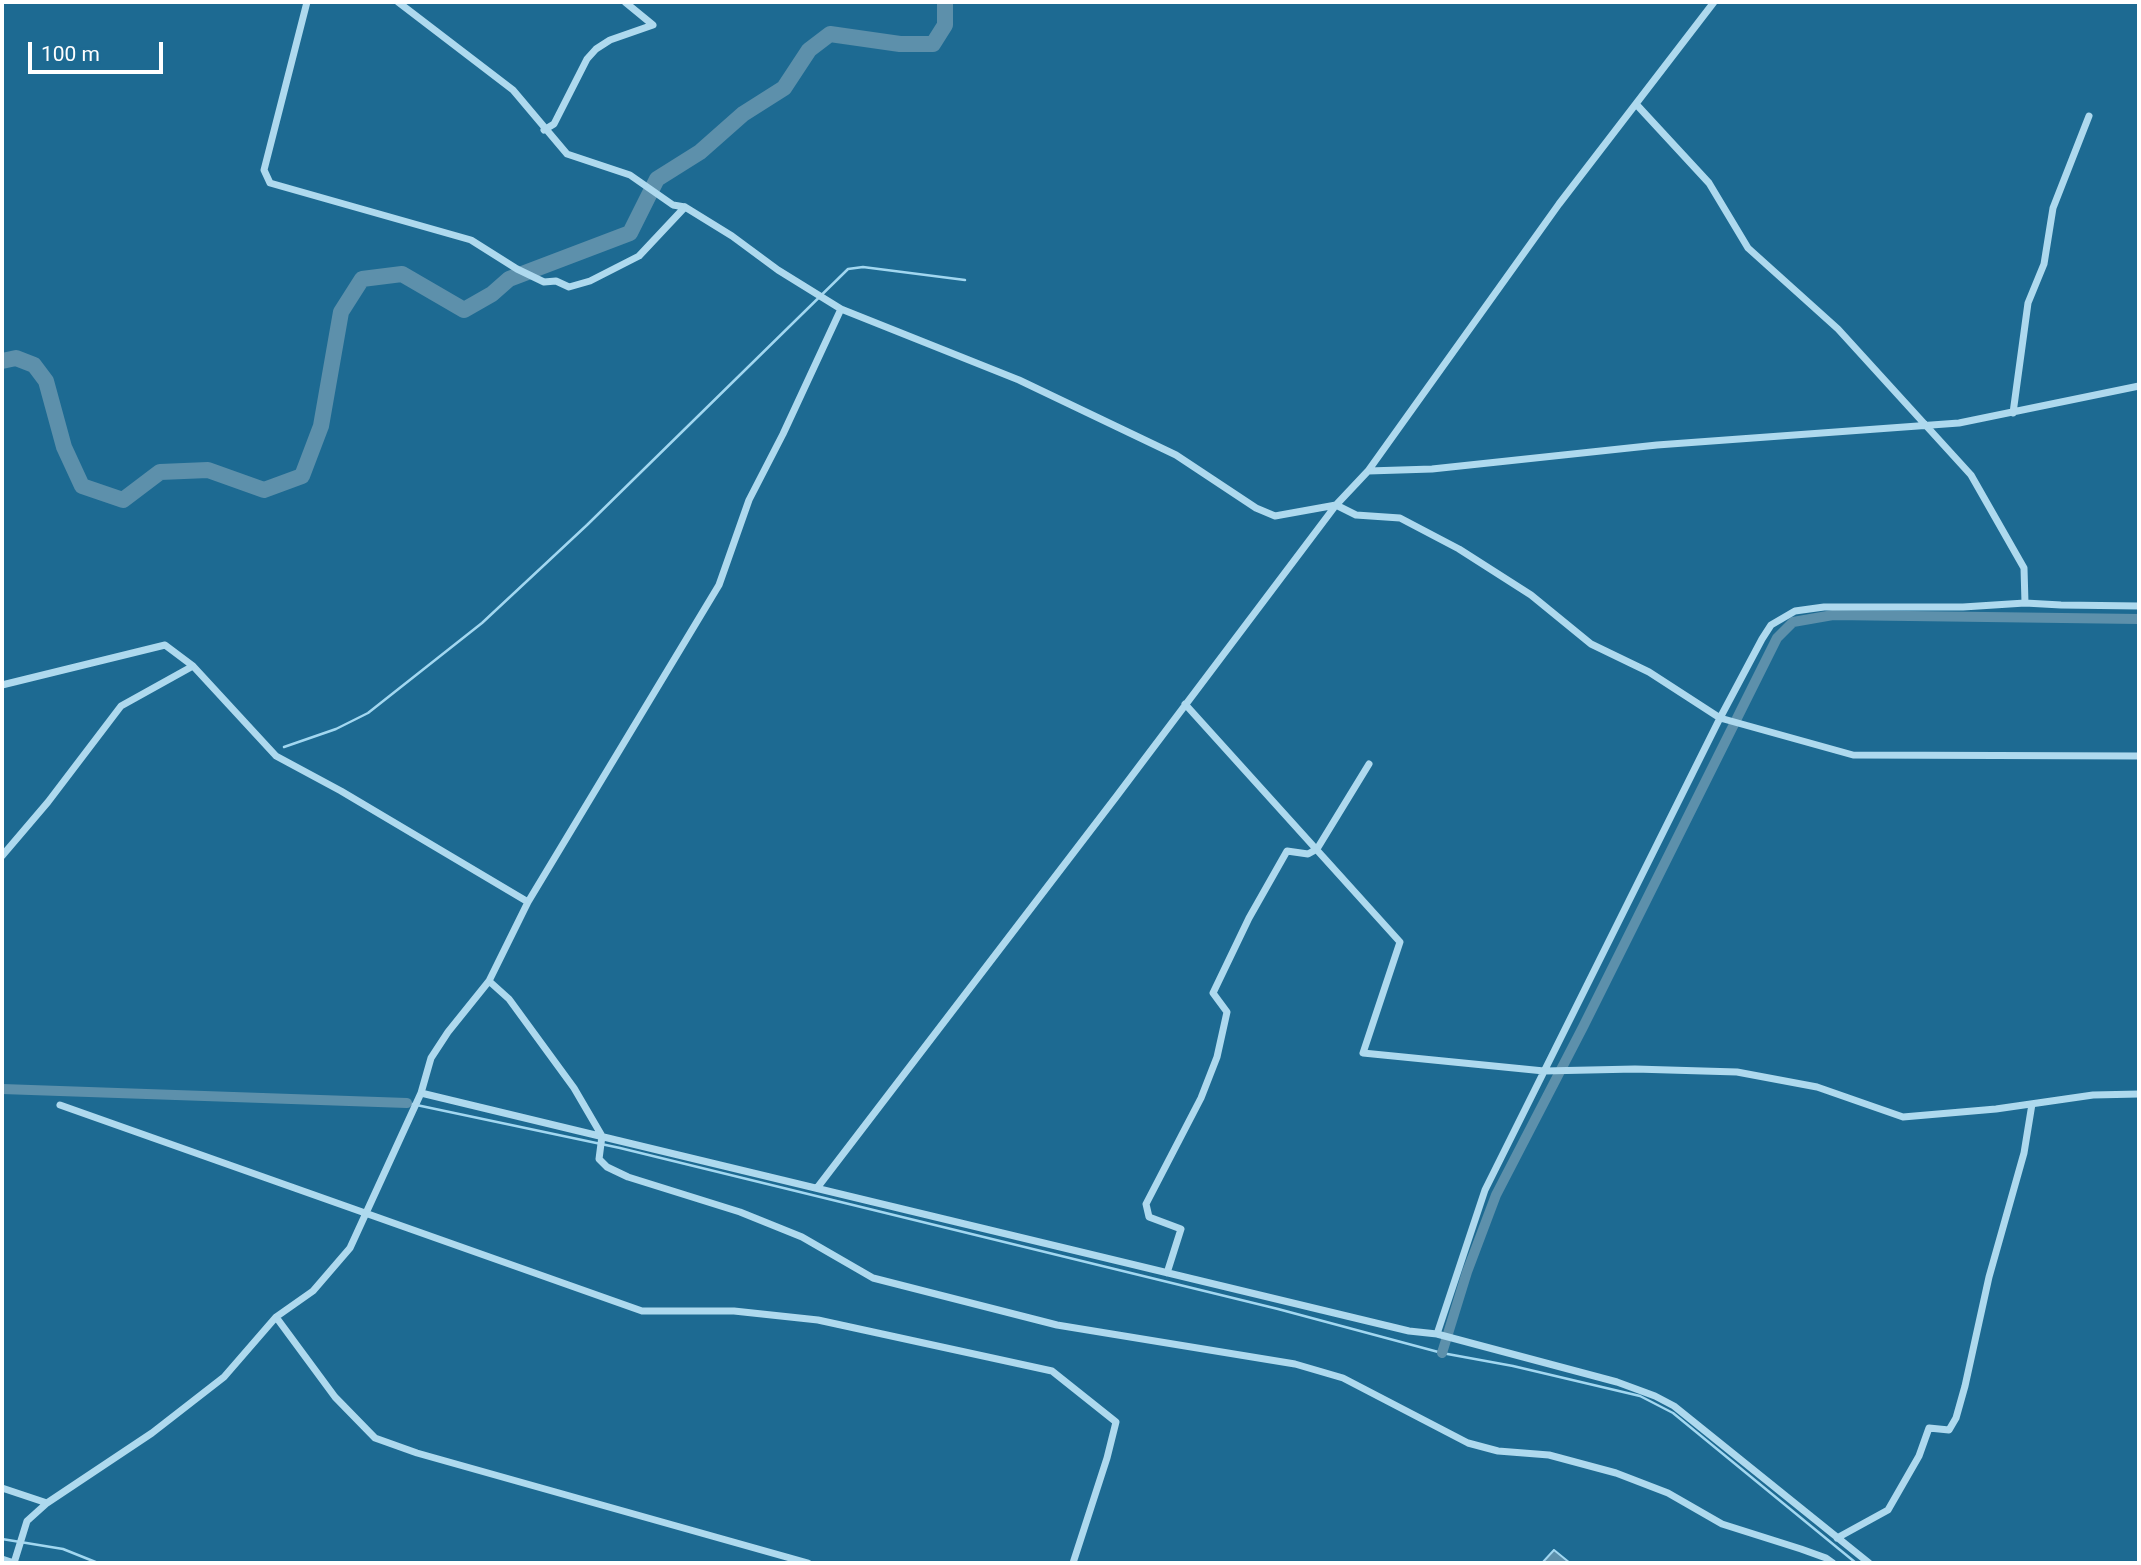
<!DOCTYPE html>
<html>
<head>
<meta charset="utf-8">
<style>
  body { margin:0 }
  #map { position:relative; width:2141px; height:1565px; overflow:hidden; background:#1d6a92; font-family:Roboto,sans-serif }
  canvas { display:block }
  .frame { position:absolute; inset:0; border:4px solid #fff; pointer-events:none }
  .scale { position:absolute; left:28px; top:42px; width:135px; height:32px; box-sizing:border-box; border:4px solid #fff; border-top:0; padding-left:9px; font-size:21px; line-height:24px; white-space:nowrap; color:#fff; -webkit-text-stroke:5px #1d6a92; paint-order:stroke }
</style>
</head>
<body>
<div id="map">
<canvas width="2141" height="1565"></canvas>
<div class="frame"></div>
<div class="scale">100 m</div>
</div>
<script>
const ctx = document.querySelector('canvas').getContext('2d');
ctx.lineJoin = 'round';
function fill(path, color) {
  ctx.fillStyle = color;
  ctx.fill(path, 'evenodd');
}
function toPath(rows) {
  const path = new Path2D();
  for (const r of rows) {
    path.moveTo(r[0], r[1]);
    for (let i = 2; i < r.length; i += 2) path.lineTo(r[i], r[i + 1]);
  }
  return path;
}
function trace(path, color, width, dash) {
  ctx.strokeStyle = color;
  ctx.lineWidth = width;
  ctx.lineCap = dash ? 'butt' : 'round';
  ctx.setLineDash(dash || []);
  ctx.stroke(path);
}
const water = toPath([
  [1554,1550,1570,1563,1542,1563,1554,1550]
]);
fill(water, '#5d90ab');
trace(water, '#a2d7f0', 2);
trace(toPath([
  [284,747,336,729,368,713,482,623,587,525,848,269,863,267,965,280],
  [407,1103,620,1148,1278,1309,1442,1353,1513,1366,1640,1396,1673,1413,1856,1563],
  [2,1539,63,1549,98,1563]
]), '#a2d7f0', 2.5);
trace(toPath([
  [2,1089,407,1103],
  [1442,1353,1467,1272,1496,1195,1583,1027,1777,638,1793,622,1833,615,2139,619]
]), '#5d90ab', 10);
trace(toPath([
  [2,361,16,358,34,365,46,381,64,447,82,486,123,500,160,472,208,470,264,490,302,476,321,426,341,312,362,279,402,274,464,310,492,294,509,279,630,233,657,179,700,152,743,114,784,88,809,50,830,34,900,44,933,44,945,25,945,2]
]), '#5d90ab', 16);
trace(toPath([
  [307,2,264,170,270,183,471,240,517,269,544,282,556,281,569,287,590,281,639,256,685,207],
  [398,2,513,90,567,154,630,175,673,205,685,207,732,236,778,270,841,309,1019,380,1176,455,1256,508,1275,516,1336,505,1356,515,1400,518,1459,549,1531,595,1591,644,1649,672,1720,718,1853,755,2139,756],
  [1636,104,1709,183,1748,248,1838,329,1971,475,2024,568,2025,603],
  [544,130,554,124,587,59,596,49,610,40,653,25,625,2],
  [2013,413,2028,303,2044,264,2053,208,2089,116],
  [1368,471,1432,469,1657,445,1959,423,2139,386],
  [2,685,165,645,193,666],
  [1185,704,1400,942,1363,1053,1544,1071,1635,1069,1737,1072,1817,1087,1903,1117,1996,1109,2093,1095,2139,1094],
  [2,856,48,802,121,706,193,666,276,756,341,791,528,902],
  [489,981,509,999,574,1088,602,1136,599,1159,607,1167,628,1177,740,1212,802,1237,873,1278,1057,1325,1295,1364,1343,1378,1468,1443,1498,1451,1549,1455,1616,1473,1668,1493,1722,1524,1801,1549,1826,1558,1833,1563],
  [421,1093,1409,1331,1437,1334,1617,1382,1655,1396,1674,1406,1869,1563],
  [60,1105,642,1311,734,1311,818,1320,1052,1371,1116,1422,1107,1458,1073,1563],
  [817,1188,1116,797,1336,505,1368,471,1559,204,1714,2],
  [1167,1273,1181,1229,1149,1217,1146,1204,1201,1098,1217,1057,1227,1012,1213,993,1249,918,1287,851,1308,854,1317,849,1369,764],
  [276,1317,335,1397,375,1438,417,1453,808,1563],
  [1437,1334,1485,1190,1720,718,1762,639,1771,625,1795,611,1824,607,1963,607,2025,603,2061,605,2139,606],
  [2,1488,47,1503],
  [1837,1538,1888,1510,1919,1456,1929,1428,1949,1430,1956,1418,1965,1386,1989,1277,2024,1153,2032,1104],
  [2,1559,14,1563,27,1521,47,1503,152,1433,224,1377,276,1317,313,1291,350,1248,421,1093,431,1058,448,1032,489,981,528,902,719,585,749,500,783,434,841,309]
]), '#aed9ee', 7);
</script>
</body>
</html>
